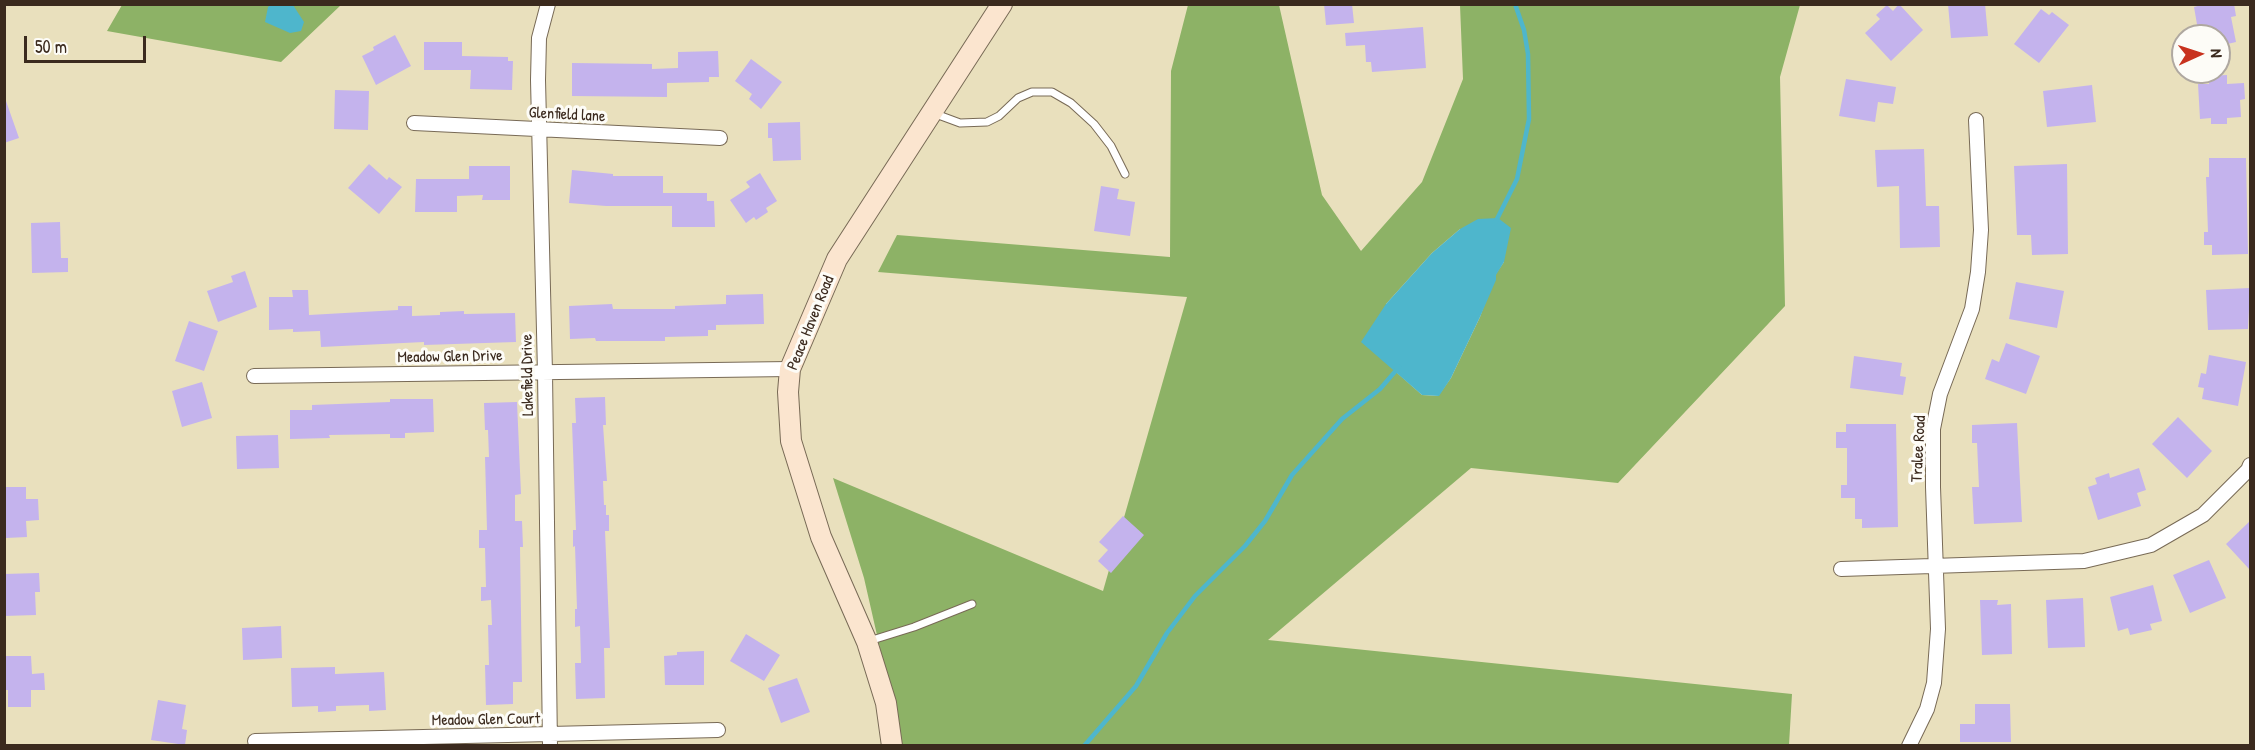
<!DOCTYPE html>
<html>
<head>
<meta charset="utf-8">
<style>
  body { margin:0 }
  #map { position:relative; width:2255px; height:750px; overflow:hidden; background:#e9e0bd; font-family:"Patrick Hand",sans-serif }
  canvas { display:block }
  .frame { position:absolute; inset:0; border:6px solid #3b2a1e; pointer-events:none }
  .north { position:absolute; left:2171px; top:24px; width:60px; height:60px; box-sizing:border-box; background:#fdfcf7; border:2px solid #afa8a0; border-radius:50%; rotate:87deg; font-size:16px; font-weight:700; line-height:24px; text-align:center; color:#3b2a1e }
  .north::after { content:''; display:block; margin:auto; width:21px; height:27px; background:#c8321e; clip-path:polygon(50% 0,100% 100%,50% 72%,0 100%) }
  .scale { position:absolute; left:24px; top:36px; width:122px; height:27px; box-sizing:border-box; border:3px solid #3b2a1e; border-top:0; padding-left:8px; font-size:18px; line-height:21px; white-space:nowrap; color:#3b2a1e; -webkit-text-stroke:4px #fdfcf7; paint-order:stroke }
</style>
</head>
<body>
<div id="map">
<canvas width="2255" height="750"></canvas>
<div class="frame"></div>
<div class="north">N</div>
<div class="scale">50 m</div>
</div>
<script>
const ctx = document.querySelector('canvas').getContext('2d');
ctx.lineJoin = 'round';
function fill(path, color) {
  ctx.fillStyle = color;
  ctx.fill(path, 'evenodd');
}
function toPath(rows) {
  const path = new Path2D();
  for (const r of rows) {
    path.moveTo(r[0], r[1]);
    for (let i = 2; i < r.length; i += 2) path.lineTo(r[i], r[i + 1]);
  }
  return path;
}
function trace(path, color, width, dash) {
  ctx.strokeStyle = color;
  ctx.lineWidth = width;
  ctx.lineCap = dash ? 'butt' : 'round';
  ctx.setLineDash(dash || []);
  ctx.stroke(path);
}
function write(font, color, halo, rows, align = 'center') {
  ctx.font = font + ' "Patrick Hand",sans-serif';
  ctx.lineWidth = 6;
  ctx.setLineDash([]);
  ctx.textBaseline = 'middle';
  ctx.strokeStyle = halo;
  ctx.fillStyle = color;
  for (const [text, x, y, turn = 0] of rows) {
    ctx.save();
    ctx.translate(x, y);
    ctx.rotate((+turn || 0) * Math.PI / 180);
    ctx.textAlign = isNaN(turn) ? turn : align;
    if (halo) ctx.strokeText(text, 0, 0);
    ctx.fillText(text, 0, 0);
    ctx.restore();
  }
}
fill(toPath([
  [122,5,341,5,281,62,107,31],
  [1188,5,1279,5,1322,195,1361,251,1422,182,1463,79,1460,5,1800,5,1780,77,1785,306,1618,483,1471,468,1268,640,1792,694,1789,745,902,745,864,578,833,478,1103,591,1187,297,878,272,897,235,1170,257,1171,71],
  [1460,229,1504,262,1495,275,1480,317,1451,378,1438,396,1422,395,1396,372,1386,304,1432,253]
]), '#8db266');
fill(toPath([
  [272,4,293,5,304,22,301,31,290,33,265,22,268,7],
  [1498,218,1511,228,1504,262,1496,275,1496,280,1480,317,1451,378,1439,396,1422,395,1361,342,1386,304,1432,253,1460,229,1478,219]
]), '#4eb6cc');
trace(toPath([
  [1495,223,1517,179,1529,119,1528,54,1524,30,1515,4],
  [1084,746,1136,686,1167,633,1195,596,1245,546,1265,521,1292,475,1342,419,1380,389,1399,367]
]), '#4eb6cc', 4.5);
fill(toPath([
  [1324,4,1352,4,1354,23,1326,25],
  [1899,4,1923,30,1891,61,1865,33,1880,19,1876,15,1887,5,1893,11],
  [1948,4,1985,4,1988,36,1951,38],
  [2205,4,2234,4,2236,16,2231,17,2236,42,2219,46,2219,36,2199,36,2194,7],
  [2041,9,2049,15,2052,12,2069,25,2039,63,2014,44],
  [1423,27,1426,68,1372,72,1371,62,1366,62,1365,45,1346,46,1345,33],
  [395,35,411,66,376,85,362,56,374,50,373,47],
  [424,42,462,42,462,56,508,57,508,61,513,61,512,90,470,89,471,70,424,70],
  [718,51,719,77,709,77,709,82,667,83,667,97,572,96,572,63,652,64,652,69,678,68,678,52],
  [751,59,782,82,761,109,749,99,752,94,735,81],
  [2227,75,2227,84,2244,83,2245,99,2240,100,2241,117,2227,118,2227,124,2211,124,2211,118,2200,119,2198,84,2209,84,2209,76],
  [1846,79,1896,87,1893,104,1878,102,1875,122,1839,116],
  [2092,85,2096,122,2047,127,2043,91],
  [335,90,369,91,368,130,334,129],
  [6,101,19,138,4,143,4,102],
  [800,122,801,160,773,161,772,138,768,138,768,123],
  [1924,149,1926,206,1939,206,1940,247,1900,248,1899,186,1877,187,1875,150],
  [2209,158,2246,158,2248,254,2212,255,2212,245,2204,245,2204,232,2208,232,2206,177,2209,177],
  [369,164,387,180,389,177,402,187,379,214,348,188],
  [2067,164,2068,254,2032,255,2031,235,2017,235,2014,166],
  [469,166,510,166,510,200,482,200,483,195,457,196,457,212,415,212,416,179,469,179],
  [572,170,613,174,613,176,663,176,663,193,707,193,707,201,714,201,715,227,672,227,672,206,606,206,569,203],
  [760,173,777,201,766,208,768,212,756,220,754,217,746,223,730,200,750,187,746,182],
  [1101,186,1119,189,1117,199,1135,202,1130,236,1094,231],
  [60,222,61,258,68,258,68,272,32,273,31,223],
  [245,271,257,307,218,322,207,291,233,282,231,276],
  [2016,282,2064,291,2057,328,2009,319],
  [2250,288,2248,329,2208,330,2206,290],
  [292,290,308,290,309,315,398,310,398,306,412,306,412,316,440,315,440,312,464,311,464,314,515,313,516,342,424,345,424,342,321,347,320,331,293,332,293,329,269,330,269,297,293,297],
  [763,294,764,324,716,325,716,330,708,330,708,336,665,337,665,341,596,341,595,338,570,339,569,306,612,304,613,309,675,309,675,306,726,304,726,295],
  [189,321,218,331,204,371,175,361],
  [2006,343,2040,356,2026,394,1985,379,1992,359,1999,362],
  [2209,355,2246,362,2238,406,2202,399,2204,388,2198,387,2201,373,2206,374],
  [1854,356,1902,363,1900,376,1906,377,1903,395,1850,388],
  [202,382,212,418,182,427,172,391],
  [605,397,606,425,603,425,607,481,603,481,604,505,606,505,606,515,609,515,609,531,605,531,610,648,604,648,605,698,576,699,575,663,581,663,580,626,575,627,575,609,577,609,575,546,573,547,573,530,576,530,572,423,576,423,575,398],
  [390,399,433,399,434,432,405,433,405,438,390,438,390,434,329,435,330,438,290,439,290,410,312,410,312,405,390,402],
  [517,402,521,494,515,495,515,521,522,521,523,547,520,547,522,682,513,682,513,704,486,705,485,665,489,665,488,625,492,625,491,600,481,601,481,587,486,587,485,548,479,548,479,530,487,530,485,457,489,457,488,430,485,430,484,403],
  [2178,417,2212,451,2187,478,2152,444],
  [2017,423,2022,522,1974,524,1972,487,1979,487,1977,443,1972,443,1972,425],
  [1846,424,1896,424,1898,527,1862,528,1862,519,1855,519,1855,498,1841,498,1841,485,1847,485,1847,448,1836,448,1836,432,1846,432],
  [278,435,279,468,237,469,236,436],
  [2139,468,2146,490,2137,493,2141,506,2098,520,2088,487,2097,484,2095,478,2109,473,2110,478],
  [4,487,26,487,26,499,38,499,39,520,26,521,27,537,6,538],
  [1123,516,1144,535,1111,573,1098,561,1108,550,1099,542],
  [2250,521,2250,570,2226,544],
  [2209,560,2226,598,2190,613,2173,575],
  [39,573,40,592,35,592,36,615,4,616,4,574],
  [2153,585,2162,621,2150,624,2152,630,2130,635,2128,628,2118,631,2110,597],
  [2083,598,2085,647,2048,648,2046,600],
  [1980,600,1998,600,1997,605,2011,604,2012,654,1982,655],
  [281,626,282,658,243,660,242,628],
  [746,634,780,655,764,681,730,661],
  [704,651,704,685,665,685,664,656,677,655,677,652],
  [4,656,31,656,32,674,44,673,45,690,31,690,31,707,8,707,8,690,4,690],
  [335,667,335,674,384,672,386,710,369,711,369,705,336,706,336,711,318,712,318,706,292,707,291,668],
  [797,678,810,712,781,723,768,688],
  [158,700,186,705,182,729,187,730,185,745,151,740],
  [1975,704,2010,704,2011,742,1960,742,1960,724,1975,724]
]), '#c4b3ed');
const service = toPath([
  [933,113,960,123,987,122,999,116,1018,98,1032,92,1052,92,1071,103,1094,124,1111,146,1125,174],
  [869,641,914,627,972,604]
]);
const minor = toPath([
  [548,4,539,38,538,80,545,373,550,746],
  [414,123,720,138],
  [254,376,790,369],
  [1841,569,2084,561,2151,545,2203,515,2248,470,2250,465],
  [255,741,718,730],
  [1909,746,1927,709,1934,683,1938,629,1933,487,1933,429,1940,394,1972,309,1978,272,1981,230,1976,120]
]);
const secondary = toPath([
  [892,746,886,703,867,642,821,537,791,441,788,392,790,369,837,259,1002,4]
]);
trace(service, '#786a56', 9);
trace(minor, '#786a56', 16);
trace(secondary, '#786a56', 22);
trace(service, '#fff', 7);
trace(minor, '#fff', 14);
trace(secondary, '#fbe5cf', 20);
write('16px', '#3b2a1e', '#fdfcf7', [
  ["Glenfield lane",567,115,3],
  ["Peace Haven Road",811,323,-68],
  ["Meadow Glen Drive",450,357,-1],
  ["Lakefield Drive",528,375,-91],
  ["Tralee Road",1919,449,-87],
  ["Meadow Glen Court",486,720,-1]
]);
</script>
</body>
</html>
